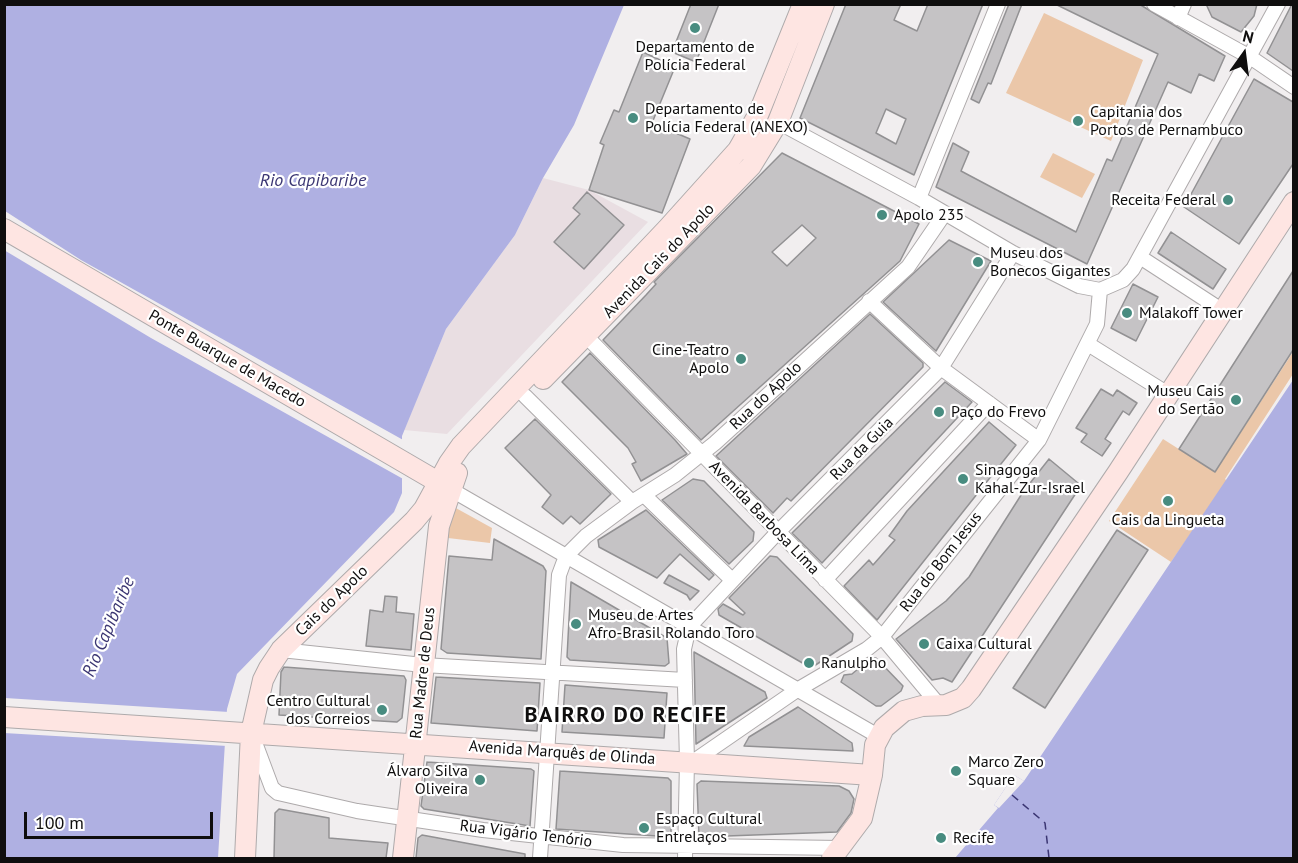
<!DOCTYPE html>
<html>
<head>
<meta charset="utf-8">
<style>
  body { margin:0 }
  #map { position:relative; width:1298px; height:863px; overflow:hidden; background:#f1eeef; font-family:"PT Sans",sans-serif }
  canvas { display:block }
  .frame { position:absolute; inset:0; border:6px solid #0f0e0e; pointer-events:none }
  .north { position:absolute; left:1214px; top:24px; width:60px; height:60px; -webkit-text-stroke:4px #fff; paint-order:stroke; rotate:14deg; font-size:16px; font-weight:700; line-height:24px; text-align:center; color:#0f0e0e }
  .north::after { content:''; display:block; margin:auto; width:21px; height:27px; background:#0f0e0e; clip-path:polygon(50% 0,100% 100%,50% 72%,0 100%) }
  .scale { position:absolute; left:24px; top:812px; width:189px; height:27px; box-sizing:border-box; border:3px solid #0f0e0e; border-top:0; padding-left:8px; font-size:18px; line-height:21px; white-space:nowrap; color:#0f0e0e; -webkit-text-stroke:4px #fff; paint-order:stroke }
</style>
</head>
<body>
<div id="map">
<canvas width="1298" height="863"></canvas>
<div class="frame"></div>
<div class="north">N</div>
<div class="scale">100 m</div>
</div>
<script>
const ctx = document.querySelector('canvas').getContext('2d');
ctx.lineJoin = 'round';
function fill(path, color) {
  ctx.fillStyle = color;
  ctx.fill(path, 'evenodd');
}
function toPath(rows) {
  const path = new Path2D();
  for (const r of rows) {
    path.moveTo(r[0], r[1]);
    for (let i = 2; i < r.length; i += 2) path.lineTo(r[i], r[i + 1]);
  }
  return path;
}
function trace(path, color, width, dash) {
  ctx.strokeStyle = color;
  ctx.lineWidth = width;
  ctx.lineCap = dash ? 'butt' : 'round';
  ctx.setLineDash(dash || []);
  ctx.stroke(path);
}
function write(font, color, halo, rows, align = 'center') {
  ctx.font = font + ' "PT Sans",sans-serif';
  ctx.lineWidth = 4.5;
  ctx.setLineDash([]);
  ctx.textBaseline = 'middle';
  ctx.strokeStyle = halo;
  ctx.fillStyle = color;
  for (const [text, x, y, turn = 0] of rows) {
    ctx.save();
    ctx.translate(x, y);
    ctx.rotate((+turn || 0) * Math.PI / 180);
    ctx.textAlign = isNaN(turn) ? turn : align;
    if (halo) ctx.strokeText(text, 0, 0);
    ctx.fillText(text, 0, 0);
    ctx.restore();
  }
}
fill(toPath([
  [543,178,589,190,648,222,447,434,404,430,446,329,515,235]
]), '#e9dee2');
fill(toPath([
  [1044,13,1143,60,1111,141,1006,93],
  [1053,153,1095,174,1082,198,1040,177],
  [1293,352,1293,374,1225,479,1227,481,1171,562,1109,521,1163,439,1215,472],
  [454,507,492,528,490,543,448,538,451,509]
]), '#ebc7a9');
fill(toPath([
  [5,5,624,5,574,125,543,178,515,235,446,329,402,436,402,493,394,512,237,674,227,709,218,858,5,858],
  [1293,380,1293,858,955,858,998,808,994,805,1014,775,1024,781]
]), '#afb0e2');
fill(toPath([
  [5,211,81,260,405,441,405,480,151,338,4,250],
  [5,698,229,712,227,746,4,733],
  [1014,775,1024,781,999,808,994,805]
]), '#f1eeef');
trace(toPath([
  [1012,795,1045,823,1049,858]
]), '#3b3673', 1.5, [8, 6]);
const building = toPath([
  [691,4,719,4,696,62,672,52,691,4],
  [846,4,901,4,894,20,917,31,928,4,983,4,914,175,800,118,846,4],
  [886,109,906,119,896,144,876,133,886,109],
  [1009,4,1022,4,991,84,988,83,979,103,971,99,1009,4],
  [1055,4,1139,4,1225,56,1214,81,1199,74,1191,93,1168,82,1087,264,936,187,953,143,969,152,961,171,1076,232,1107,159,1112,161,1158,54,1055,4],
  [1206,4,1257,4,1254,16,1241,32,1212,17,1206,4],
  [1292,4,1293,4,1293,71,1267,53,1292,4],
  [643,52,675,67,652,123,690,139,662,213,589,190,604,145,600,143,614,110,619,112,643,52],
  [1254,79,1293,102,1293,164,1239,244,1184,207,1254,79],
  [782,153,919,224,900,261,701,440,603,340,646,295,656,284,654,282,782,153],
  [802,225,816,238,787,266,772,252,802,225],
  [587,192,624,225,584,269,554,242,580,214,573,208,587,192],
  [1171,232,1226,269,1213,289,1158,253,1171,232],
  [949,240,991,261,936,351,883,302,949,240],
  [1293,271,1293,350,1215,472,1179,449,1293,271],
  [1133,284,1158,297,1136,341,1111,328,1133,284],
  [870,314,923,363,923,367,791,501,787,498,773,513,716,456,870,314],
  [590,353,675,440,687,454,641,481,632,464,636,462,628,448,562,382,590,353],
  [945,382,972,402,822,563,792,533,945,382],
  [1101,389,1113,396,1117,390,1137,403,1129,415,1123,411,1105,439,1111,443,1102,456,1081,442,1087,434,1076,428,1101,389],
  [535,419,611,494,580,524,571,516,563,524,542,507,551,495,505,448,535,419],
  [989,422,1016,445,877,620,844,586,869,560,873,565,895,540,889,536,907,511,989,422],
  [1049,459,1078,483,1075,488,1078,490,952,682,943,678,932,680,896,639,946,601,969,577,1023,492,1049,459],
  [693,479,704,481,754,532,753,541,729,564,662,500,693,479],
  [646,510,714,575,709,580,680,554,657,578,599,547,598,540,646,510],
  [1117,530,1148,550,1045,708,1013,688,1117,530],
  [494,539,543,566,546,571,541,659,447,653,441,649,449,556,492,560,494,539],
  [770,556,777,557,853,634,852,641,814,666,806,665,719,615,718,609,723,604,743,615,745,613,729,598,770,556],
  [669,575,699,591,690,600,687,595,664,583,669,575],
  [571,582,667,638,669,663,665,666,570,660,567,657,571,582],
  [385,596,397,597,396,612,414,614,411,650,366,646,370,610,383,612,385,596],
  [694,652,765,692,767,698,696,744,694,652],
  [871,658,876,658,903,686,901,691,881,706,876,706,841,682,844,675,852,674,871,658],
  [284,667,404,676,406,680,402,718,397,722,279,715,281,672,284,667],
  [436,677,540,683,537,731,431,723,436,677],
  [565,685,667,693,664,738,562,732,565,685],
  [798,707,852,743,853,751,744,746,749,737,798,707],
  [427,762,531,769,534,771,530,826,424,809,421,806,427,762],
  [560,771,668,778,671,781,671,837,556,829,560,771],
  [701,781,839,786,849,791,854,799,851,813,837,832,699,837,697,784,701,781],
  [279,809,329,818,329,838,388,843,386,858,274,858,275,813,279,809],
  [422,835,525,854,525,858,416,858,418,838,422,835]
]);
fill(building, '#c5c3c5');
trace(building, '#929193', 1.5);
const street = toPath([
  [1154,4,1250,57,1294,87],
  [1178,18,1184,4],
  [778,122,919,198,1013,253,1079,286,1100,290,1123,280,1133,269,1278,4],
  [919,198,998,4],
  [1140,257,1223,311],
  [869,301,941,368,1039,440],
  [586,336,882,637,938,704],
  [1088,344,1168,394],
  [525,396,632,502],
  [450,489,878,736],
  [644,495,732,580],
  [825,580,989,403],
  [281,650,423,665,685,680],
  [254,740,272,788,278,793,357,811,483,830,623,845,842,848],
  [694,761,797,690,867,649,882,637,1039,440,1097,324,1100,290],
  [540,858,559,575,566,556,586,536,632,502,675,475,715,443,908,267,945,213],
  [685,858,687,761,684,649,689,627,776,534,941,368,1013,253]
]);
const secondary = toPath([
  [4,229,450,489],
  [543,379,751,166,778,122,824,4],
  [4,717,872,775],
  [245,858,251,733,263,680,269,668,281,650,414,521,424,509,449,463,461,446,667,229,738,150,758,115,803,4],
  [403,858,439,526,457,473],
  [832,858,862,818,872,775,875,745,884,728,904,711,922,706,946,705,963,698,971,689,1118,472,1294,202]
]);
trace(street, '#aeaaab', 16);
trace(secondary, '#aeaaab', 22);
trace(street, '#fff', 14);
trace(secondary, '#fee5e2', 20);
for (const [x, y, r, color] of [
  [695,28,6,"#488c80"],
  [633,118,6,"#488c80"],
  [1078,121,6,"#488c80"],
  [1228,200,6,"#488c80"],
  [882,215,6,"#488c80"],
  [978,262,6,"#488c80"],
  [1127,313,6,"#488c80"],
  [741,359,6,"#488c80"],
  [1236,400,6,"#488c80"],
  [939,412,6,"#488c80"],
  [963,479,6,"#488c80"],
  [1168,501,6,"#488c80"],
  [576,624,6,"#488c80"],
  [924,644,6,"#488c80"],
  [809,663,6,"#488c80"],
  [382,710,6,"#488c80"],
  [956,771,6,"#488c80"],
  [480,780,6,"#488c80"],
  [644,828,6,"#488c80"],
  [941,838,6,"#488c80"]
]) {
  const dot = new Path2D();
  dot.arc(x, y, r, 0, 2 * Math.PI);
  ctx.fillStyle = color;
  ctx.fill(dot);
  trace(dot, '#fff', 2);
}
write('16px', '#0f0e0e', '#fff', [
  ["Departamento de",695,47,"center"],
  ["Polícia Federal",695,65,"center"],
  ["Departamento de",645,109],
  ["Polícia Federal (ANEXO)",645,127],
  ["Capitania dos",1090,112],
  ["Portos de Pernambuco",1090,130],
  ["Receita Federal",1216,200,"right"],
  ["Apolo 235",894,215],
  ["Museu dos",990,253],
  ["Bonecos Gigantes",990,271],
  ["Malakoff Tower",1139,313],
  ["Cine-Teatro",729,350,"right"],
  ["Apolo",729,368,"right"],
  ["Museu Cais",1224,391,"right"],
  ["do Sertão",1224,409,"right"],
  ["Paço do Frevo",951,412],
  ["Sinagoga",975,470],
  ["Kahal-Zur-Israel",975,488],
  ["Cais da Lingueta",1168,520,"center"],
  ["Museu de Artes",588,615],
  ["Afro-Brasil Rolando Toro",588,633],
  ["Caixa Cultural",936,644],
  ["Ranulpho",821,663],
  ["Centro Cultural",370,701,"right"],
  ["dos Correios",370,719,"right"],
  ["Marco Zero",968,762],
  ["Square",968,780],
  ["Álvaro Silva",468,771,"right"],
  ["Oliveira",468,789,"right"],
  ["Espaço Cultural",656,819],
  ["Entrelaços",656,837],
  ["Recife",953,838]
], 'left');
write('16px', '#0f0e0e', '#fff', [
  ["Avenida Cais do Apolo",659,261,-46],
  ["Ponte Buarque de Macedo",227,359,30],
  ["Rua do Apolo",766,396,-43],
  ["Rua da Guia",862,449,-45],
  ["Avenida Barbosa Lima",764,518,46],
  ["Rua do Bom Jesus",941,562,-52],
  ["Cais do Apolo",332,601,-44],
  ["Rua Madre de Deus",423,673,-84],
  ["Avenida Marquês de Olinda",562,753,4],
  ["Rua Vigário Tenório",526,834,7]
]);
write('italic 18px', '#3b3673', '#fff', [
  ["Rio Capibaribe",313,181],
  ["Rio Capibaribe",109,627,-67]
]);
ctx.letterSpacing = '1.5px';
write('bold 22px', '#0f0e0e', '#fff', [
  ["BAIRRO DO RECIFE",626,716]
]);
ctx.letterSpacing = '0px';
</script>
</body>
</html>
